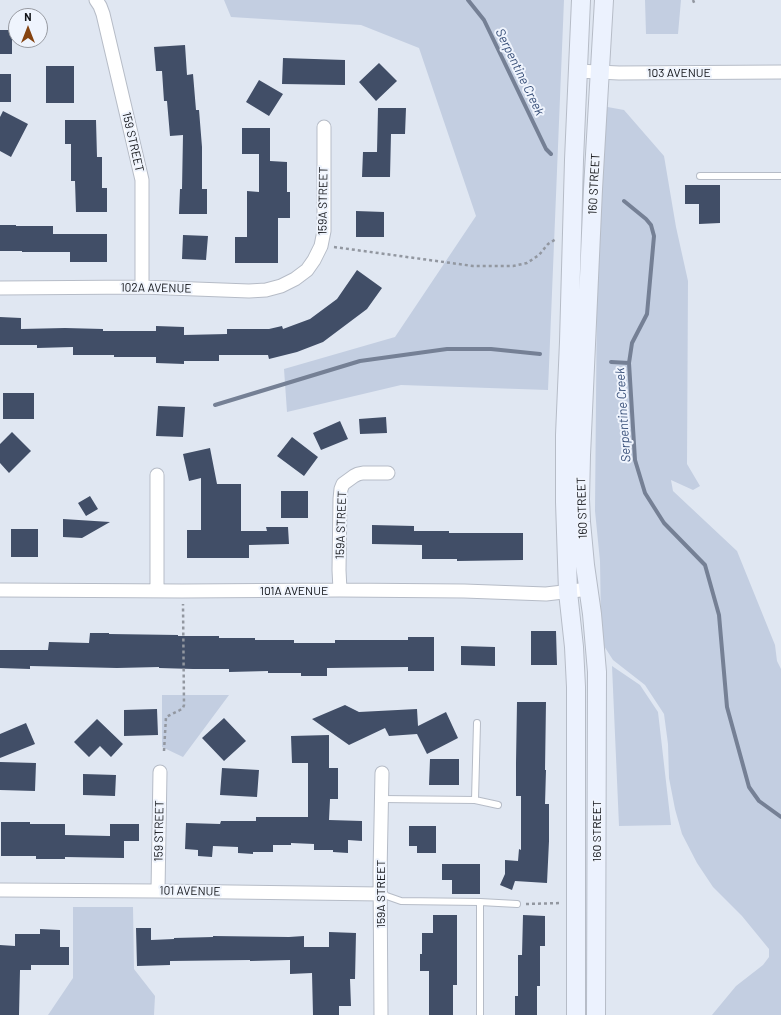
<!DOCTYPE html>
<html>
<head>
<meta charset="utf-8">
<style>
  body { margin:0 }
  #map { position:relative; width:781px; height:1015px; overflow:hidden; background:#e0e7f2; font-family:Barlow,sans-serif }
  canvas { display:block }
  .north { position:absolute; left:8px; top:8px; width:40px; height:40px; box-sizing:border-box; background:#eff4fd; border:1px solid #979aa1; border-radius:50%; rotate:0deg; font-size:11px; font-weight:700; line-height:16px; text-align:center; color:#121418 }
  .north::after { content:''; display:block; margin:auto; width:14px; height:18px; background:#854310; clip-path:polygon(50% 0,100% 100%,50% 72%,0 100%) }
</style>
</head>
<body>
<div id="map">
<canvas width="781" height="1015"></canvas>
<div class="north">N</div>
</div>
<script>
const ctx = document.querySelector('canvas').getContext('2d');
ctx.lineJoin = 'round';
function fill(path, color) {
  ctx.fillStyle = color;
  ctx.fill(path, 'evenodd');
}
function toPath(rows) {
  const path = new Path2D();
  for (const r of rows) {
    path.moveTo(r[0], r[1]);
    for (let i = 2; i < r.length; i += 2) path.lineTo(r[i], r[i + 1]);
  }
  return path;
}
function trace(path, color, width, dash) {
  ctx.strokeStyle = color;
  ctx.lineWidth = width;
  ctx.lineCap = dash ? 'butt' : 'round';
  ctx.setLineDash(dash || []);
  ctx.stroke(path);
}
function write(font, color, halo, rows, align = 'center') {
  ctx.font = font + ' Barlow,sans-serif';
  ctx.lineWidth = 4;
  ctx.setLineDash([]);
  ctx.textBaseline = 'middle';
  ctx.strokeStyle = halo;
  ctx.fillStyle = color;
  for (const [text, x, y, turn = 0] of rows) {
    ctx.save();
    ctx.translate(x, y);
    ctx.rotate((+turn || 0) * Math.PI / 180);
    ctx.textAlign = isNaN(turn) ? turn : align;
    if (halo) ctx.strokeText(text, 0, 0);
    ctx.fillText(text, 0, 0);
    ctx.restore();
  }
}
fill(toPath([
  [224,0,564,0,548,390,401,385,287,412,284,369,395,337,476,216,419,48,361,25,231,17],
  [645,0,681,0,678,34,646,34],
  [602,106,624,110,664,156,676,227,688,281,687,464,700,486,693,490,671,480,673,491,737,551,775,645,777,661,781,669,781,1015,712,1015,736,986,763,965,769,957,769,949,742,916,713,887,697,863,682,834,675,809,669,778,668,744,664,714,645,685,613,660,604,646,601,623,600,561,595,511,597,288],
  [612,666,640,685,658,712,671,825,619,826],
  [162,695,229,695,183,757,162,747],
  [73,907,133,907,134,969,155,996,154,1015,48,1015,73,978]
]), '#c3cee1');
trace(toPath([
  [468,0,484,20,546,149,551,154],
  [624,201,646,219,651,225,654,236,647,314,632,343,629,363,635,460,645,493,664,523,705,565,719,615,727,707,749,787,759,801,781,817],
  [611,362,629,363],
  [215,405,360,361,447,349,491,349,540,354]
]), '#758095', 4);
fill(toPath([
  [0,30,12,30,12,54,0,54],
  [185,45,187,75,193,74,196,110,199,110,202,147,202,189,207,189,207,214,179,214,180,189,182,189,183,135,170,136,167,101,164,101,162,71,156,71,154,47],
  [283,58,345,60,345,85,282,84],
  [379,63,397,81,376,101,359,82],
  [46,66,74,66,74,103,46,103],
  [0,74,11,74,11,102,0,102],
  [259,80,283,94,269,116,246,102],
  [378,108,406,108,405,134,391,134,390,177,362,177,363,152,377,152],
  [3,111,28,124,11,157,0,151,0,117],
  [65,120,96,120,97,157,102,157,102,188,107,188,107,212,76,212,75,181,71,181,71,144,65,144],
  [242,128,270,128,270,161,287,162,287,192,290,192,290,218,278,218,278,263,235,263,235,237,247,237,247,191,259,192,259,154,242,154],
  [685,185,720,185,720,223,699,224,699,204,685,204],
  [356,211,384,212,384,237,356,237],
  [0,225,16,225,16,226,53,226,53,234,107,234,107,262,70,262,70,252,22,252,22,251,0,251],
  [183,235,208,236,206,260,182,259],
  [357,270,382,288,367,309,323,342,297,352,269,359,268,355,219,355,219,361,184,361,184,364,156,363,156,357,114,357,114,355,73,355,73,347,37,348,37,345,0,345,0,317,21,318,21,329,65,328,103,329,103,331,156,331,156,326,184,327,184,335,227,334,227,329,269,329,282,326,283,329,310,319,337,299],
  [3,393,34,393,34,419,3,419],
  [158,406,185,407,183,437,156,436],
  [386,417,387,433,360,434,359,419],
  [340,421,348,439,321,450,313,433],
  [12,432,31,451,9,473,0,463,0,444],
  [292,437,318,457,304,476,277,456],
  [210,448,217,484,241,484,241,531,267,531,266,527,288,527,289,544,249,545,249,558,187,558,187,530,201,530,201,478,189,481,183,454],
  [281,491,308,491,308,518,281,518],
  [90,496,98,509,86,516,78,503],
  [63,519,110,522,82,538,63,537],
  [372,525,414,526,414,531,449,531,449,533,523,533,523,560,457,561,457,559,422,559,422,545,372,544],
  [11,529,38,529,38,557,11,557],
  [531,631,556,631,557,665,531,665],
  [90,633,109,633,109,634,178,635,178,636,219,636,219,638,255,638,255,640,294,640,294,643,335,643,335,640,408,640,408,637,434,637,434,671,408,671,408,667,327,668,327,676,301,676,301,673,268,673,268,671,229,672,229,669,193,669,159,668,159,667,117,668,30,666,30,669,0,668,0,650,48,650,49,642,89,643],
  [461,646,495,647,495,666,461,665],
  [517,702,546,702,545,770,546,770,545,804,549,804,549,841,547,883,515,881,512,890,500,885,505,874,505,860,518,861,519,849,521,850,521,796,516,796,516,763],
  [345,705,359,712,417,709,418,726,446,712,458,738,427,754,417,734,389,736,385,728,349,745,312,719],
  [157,709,158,735,124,736,124,710],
  [224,718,246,741,224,761,202,738],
  [97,719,123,744,111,757,100,746,89,757,74,742],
  [26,723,35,744,0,758,0,734],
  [329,735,329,768,338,768,338,799,330,799,329,820,362,821,362,841,348,840,348,853,333,852,333,850,314,850,314,844,291,843,291,845,273,845,273,852,253,852,253,854,238,853,238,847,213,846,212,857,198,856,198,850,185,849,186,823,220,824,221,821,256,821,256,817,308,817,308,763,292,763,291,736],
  [430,759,459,759,459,785,429,785],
  [0,762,36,763,35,791,0,790],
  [222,768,259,770,257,797,220,795],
  [83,774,116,775,115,796,83,795],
  [1,822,30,822,30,824,65,824,65,835,110,836,110,824,139,824,139,841,124,841,124,858,65,857,65,859,36,859,36,856,1,856],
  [409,826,436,826,436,853,417,853,417,846,409,846],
  [442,864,480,864,480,894,452,894,452,880,442,880],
  [433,915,457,915,457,985,453,985,453,1015,429,1015,429,971,420,971,420,954,422,954,422,933,433,933],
  [523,915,545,916,545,946,540,946,540,986,537,986,537,1015,515,1015,515,996,518,996,518,955,522,955],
  [136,928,151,928,151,940,174,939,174,938,213,937,213,936,289,937,304,936,304,947,329,947,329,932,356,933,355,979,350,979,351,1006,339,1006,339,1015,313,1015,312,973,290,974,290,960,250,961,250,960,170,961,170,965,137,966],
  [40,929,60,930,60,947,69,947,69,965,31,965,31,970,20,970,19,1015,0,1015,0,945,15,946,15,934,40,934]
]), '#414e67');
const lane = toPath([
  [700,176,781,176],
  [382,799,475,800,477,723],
  [475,800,498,805],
  [381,894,401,901,480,902,517,904],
  [480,902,480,1015]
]);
const street = toPath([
  [96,0,100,6,103,14,142,180,142,287],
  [577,71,619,73,781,72],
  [0,288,142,287,249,291,266,290,281,286,295,279,307,270,314,260,321,246,324,231,324,127],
  [157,475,157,591],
  [0,590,182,591,340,590,464,591,546,594,589,589],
  [340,590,339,570,340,499,341,489,343,484,354,476,358,474,363,473,388,473],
  [0,890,158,891,381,894],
  [158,891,160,772],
  [381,1015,380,873,382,773]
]);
const secondary = toPath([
  [576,1015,576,687,574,647,568,592,565,502,565,435,569,342,574,160,581,0],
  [596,1015,597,672,592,614,585,565,581,522,580,499,581,455,593,189,604,0]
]);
trace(lane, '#b6bcc7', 8);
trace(street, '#b6bcc7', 15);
trace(secondary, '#b6bcc7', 20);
trace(toPath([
  [693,0,695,5],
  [334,247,473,266,513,266,527,263,539,255,548,244,556,239],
  [164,751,166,717,180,710,183,708,184,705,183,604],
  [526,904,561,903]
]), '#9297a0', 2.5, [3, 3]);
trace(lane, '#fff', 6);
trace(street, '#fff', 13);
trace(secondary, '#ecf2fe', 18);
write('12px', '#121418', '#eff4fd', [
  ["103 AVENUE",679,73],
  ["159 STREET",133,142,77],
  ["160 STREET",594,184,-87],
  ["159A STREET",323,201,-89],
  ["102A AVENUE",156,288,1],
  ["160 STREET",582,508,-92],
  ["159A STREET",341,525,-88],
  ["101A AVENUE",294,591],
  ["159 STREET",159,831,-89],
  ["160 STREET",597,831,-90],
  ["101 AVENUE",190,891,1],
  ["159A STREET",381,894,-90]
]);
write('italic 13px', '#395079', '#eff4fd', [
  ["Serpentine Creek",520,72,64],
  ["Serpentine Creek",623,415,-94]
]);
</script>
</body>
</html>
